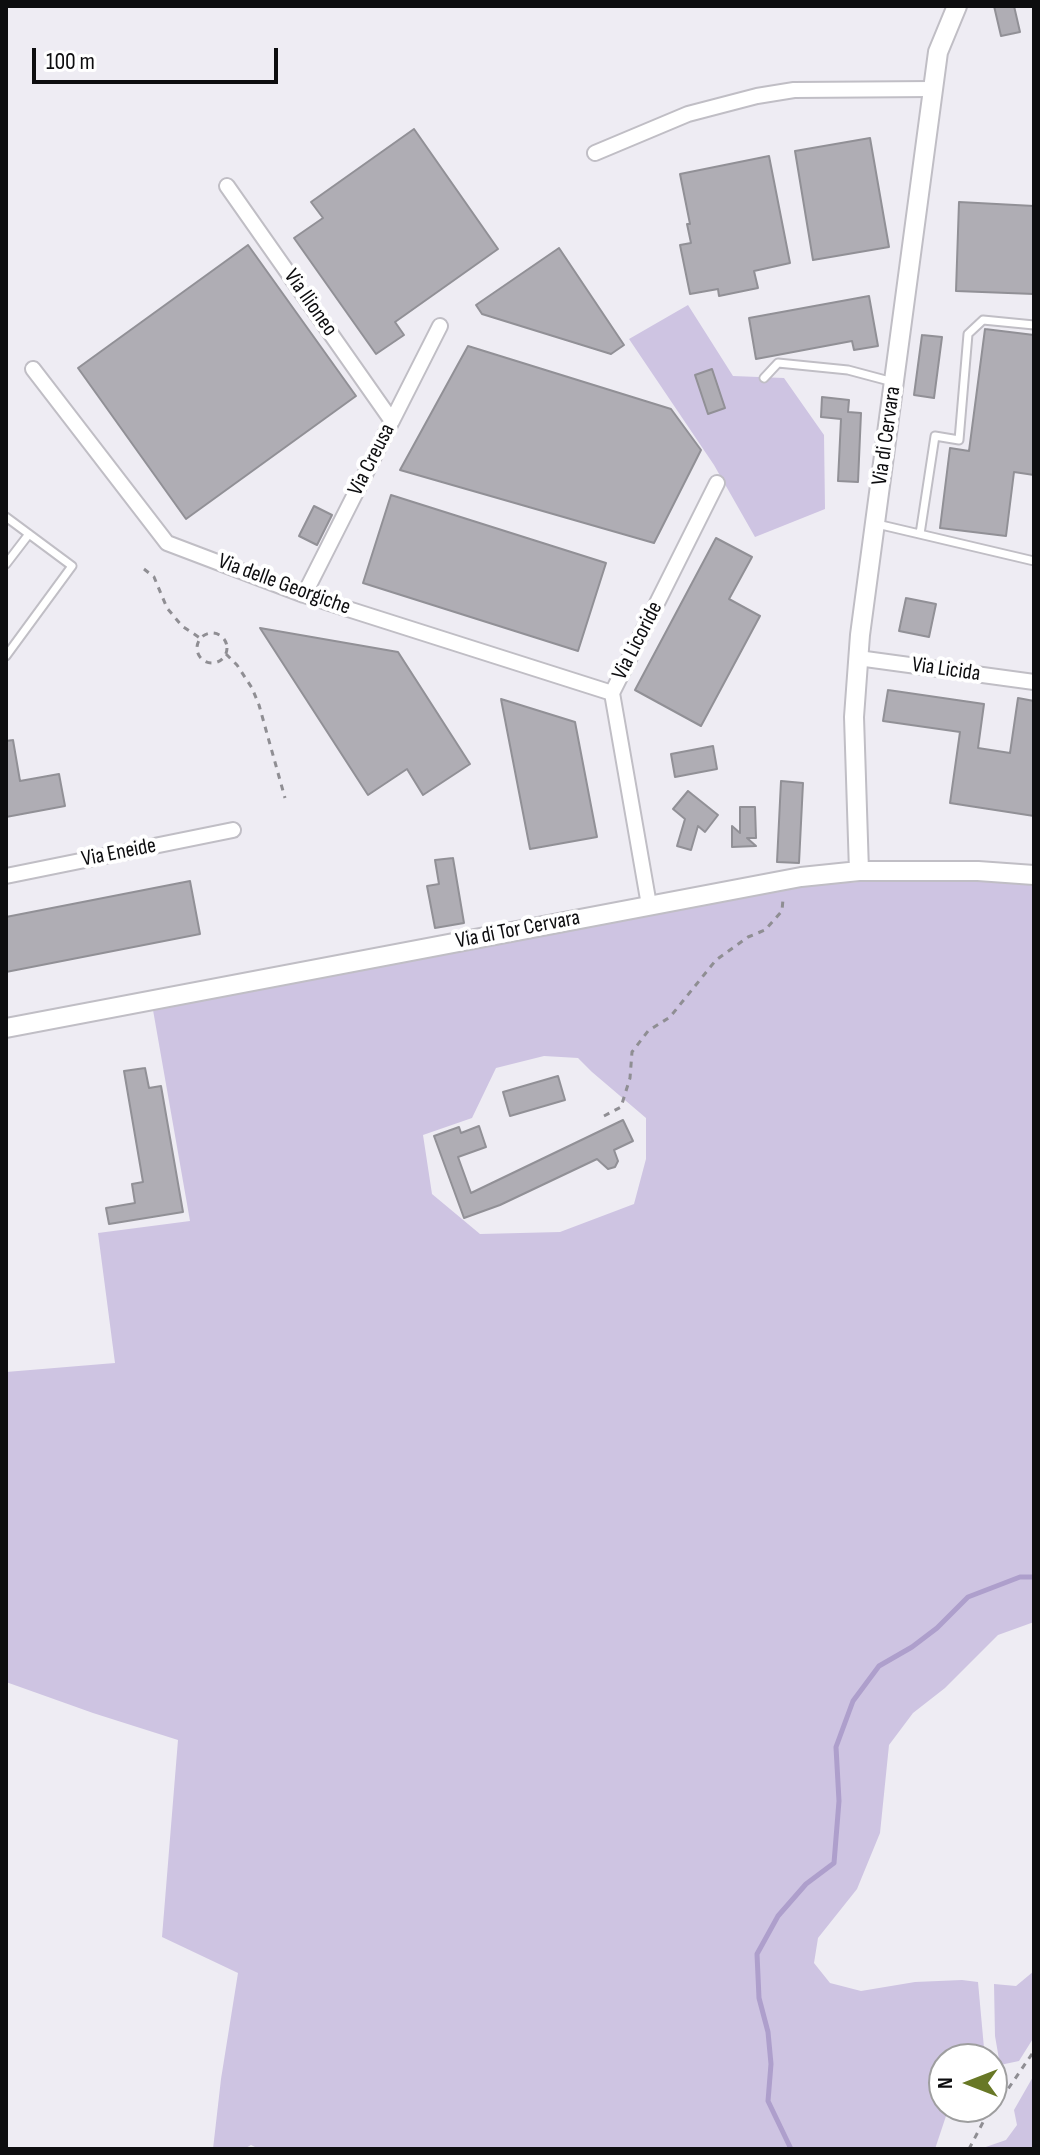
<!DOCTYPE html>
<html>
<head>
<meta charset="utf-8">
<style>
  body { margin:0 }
  #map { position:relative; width:1040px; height:2155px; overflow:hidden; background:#eeecf3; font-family:"Sofia Sans Condensed",sans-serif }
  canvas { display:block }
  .frame { position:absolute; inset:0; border:8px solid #0d0d0f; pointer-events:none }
  .north { position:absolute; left:928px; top:2043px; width:80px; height:80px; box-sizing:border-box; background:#fff; border:2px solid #9e9e9f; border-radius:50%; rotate:270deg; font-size:22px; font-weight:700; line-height:32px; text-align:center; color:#0d0d0f }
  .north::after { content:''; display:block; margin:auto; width:28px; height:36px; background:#687826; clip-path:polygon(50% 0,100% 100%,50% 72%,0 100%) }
  .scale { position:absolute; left:32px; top:48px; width:246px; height:36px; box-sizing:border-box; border:4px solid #0d0d0f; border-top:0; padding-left:10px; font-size:24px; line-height:28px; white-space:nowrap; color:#0d0d0f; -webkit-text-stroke:6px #fff; paint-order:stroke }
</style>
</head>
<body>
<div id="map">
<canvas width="1040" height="2155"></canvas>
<div class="frame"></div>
<div class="north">N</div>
<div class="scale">100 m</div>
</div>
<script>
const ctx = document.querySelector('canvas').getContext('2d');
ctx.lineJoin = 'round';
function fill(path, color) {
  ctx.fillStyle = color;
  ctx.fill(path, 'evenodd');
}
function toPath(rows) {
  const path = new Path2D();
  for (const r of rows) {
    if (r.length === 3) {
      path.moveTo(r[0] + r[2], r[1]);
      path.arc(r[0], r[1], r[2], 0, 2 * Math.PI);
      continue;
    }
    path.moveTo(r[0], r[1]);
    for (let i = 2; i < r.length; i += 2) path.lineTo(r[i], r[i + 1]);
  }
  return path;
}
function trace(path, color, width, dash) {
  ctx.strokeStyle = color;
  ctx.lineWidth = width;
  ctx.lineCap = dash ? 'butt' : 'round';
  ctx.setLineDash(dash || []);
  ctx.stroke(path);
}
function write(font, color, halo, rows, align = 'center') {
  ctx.font = font + ' "Sofia Sans Condensed",sans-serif';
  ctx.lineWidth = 8;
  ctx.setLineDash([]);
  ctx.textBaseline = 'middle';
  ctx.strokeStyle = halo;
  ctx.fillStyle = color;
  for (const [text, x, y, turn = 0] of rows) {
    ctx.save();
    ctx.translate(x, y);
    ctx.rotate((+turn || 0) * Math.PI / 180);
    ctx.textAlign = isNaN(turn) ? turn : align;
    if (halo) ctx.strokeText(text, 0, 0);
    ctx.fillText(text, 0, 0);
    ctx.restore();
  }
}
fill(toPath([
  [688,305,733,376,784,378,824,435,825,509,755,537,714,465,629,339],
  [972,879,1034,885,1034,1622,998,1635,945,1688,913,1713,889,1745,880,1833,857,1889,818,1938,814,1963,830,1983,861,1991,915,1982,962,1980,978,1982,985,2059,944,2059,944,2107,949,2107,935,2149,259,2149,251,2145,244,2149,213,2149,221,2079,238,1973,162,1937,178,1740,93,1713,6,1682,6,1372,115,1363,98,1233,190,1221,153,1010,753,893,803,886,858,882],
  [544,1056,578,1058,592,1072,646,1118,646,1159,634,1204,560,1232,480,1234,432,1194,423,1135,472,1118,496,1068],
  [1034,1971,1034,2037,1019,2061,1000,2065,995,2036,994,1984,1016,1986],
  [1034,2075,1034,2149,980,2149,1006,2140,1017,2125,1014,2110]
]), '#cec4e2');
trace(toPath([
  [791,2149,768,2101,771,2064,768,2032,759,1998,757,1954,778,1916,806,1884,834,1863,839,1801,836,1747,853,1701,879,1666,912,1647,937,1628,968,1597,1020,1577,1034,1577]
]), '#ae9fcc', 5);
const building = toPath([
  [994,6,1014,6,1020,32,1001,36,994,6],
  [414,129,498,249,395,322,404,335,376,354,294,238,323,218,311,202,414,129],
  [870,138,889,247,813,260,795,151,870,138],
  [769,156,790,263,754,271,758,288,719,296,718,289,690,294,680,245,691,243,687,224,690,224,680,174,769,156],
  [959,202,1034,206,1034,294,956,291,959,202],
  [248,245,356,396,186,519,78,368,248,245],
  [559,248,624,345,611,354,482,314,476,305,559,248],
  [869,296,878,346,854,350,852,341,756,359,749,318,869,296],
  [985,329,1034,335,1034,475,1014,472,1006,536,940,528,950,448,969,451,985,329],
  [922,335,942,337,934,398,914,395,922,335],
  [468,346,671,409,701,450,654,543,400,470,468,346],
  [712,369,725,408,708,414,695,375,712,369],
  [822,397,849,400,848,412,861,413,858,482,838,481,841,419,821,417,822,397],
  [391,495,606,563,578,651,363,583,391,495],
  [314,506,332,515,317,545,299,536,314,506],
  [716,538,752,557,729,599,760,616,701,726,635,690,716,538],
  [906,598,936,604,929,637,899,631,906,598],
  [260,628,398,652,470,764,423,795,407,769,368,795,260,628],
  [888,690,984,704,978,748,1010,753,1018,698,1034,701,1034,816,950,803,960,732,883,721,888,690],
  [501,699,575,722,597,837,530,849,501,699],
  [13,740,20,781,59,774,65,806,6,817,6,741,13,740],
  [713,746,717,769,675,777,671,754,713,746],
  [781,781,803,783,799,863,777,862,781,781],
  [688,791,718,815,705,832,698,826,691,850,677,846,685,819,673,809,688,791],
  [740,807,755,807,756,838,747,838,756,846,732,847,732,826,740,833,740,807],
  [453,858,464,923,435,928,427,886,439,884,435,860,453,858],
  [190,881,200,934,6,972,6,917,190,881],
  [145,1068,149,1088,161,1086,183,1212,109,1224,106,1208,135,1203,132,1184,143,1182,124,1071,145,1068],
  [558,1076,565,1100,510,1116,503,1092,558,1076],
  [623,1120,633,1141,614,1150,618,1161,615,1167,608,1169,597,1159,500,1205,464,1218,434,1136,459,1127,461,1133,479,1126,486,1147,458,1157,471,1193,623,1120]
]);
fill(building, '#afadb4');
trace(building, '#919096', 2);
const service = toPath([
  [764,378,778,363,848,370,893,382],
  [6,517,72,566,6,656],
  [877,524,1034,561],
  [920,534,935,436,959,440,968,334,983,320,1034,325],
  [6,564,29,534]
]);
const minor = toPath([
  [595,153,688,114,757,96,794,90,933,89],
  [227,186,392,421],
  [33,369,167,543,304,595,612,693],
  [304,595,440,326],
  [858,658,1034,682],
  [6,876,233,830],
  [649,905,612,693,717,483]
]);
const tertiary = toPath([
  [859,871,854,717,860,635,938,52,957,6],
  [6,1028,801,877,859,871,978,871,1034,875]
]);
trace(service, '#c0bec5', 11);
trace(minor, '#c0bec5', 18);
trace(tertiary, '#c0bec5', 22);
trace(toPath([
  [144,569,154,577,167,608,182,626,200,638],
  [212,648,15],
  [226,654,237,665,252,688,259,705,285,798],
  [604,1116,621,1107,630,1078,632,1052,648,1031,670,1017,716,960,748,937,765,930,782,911,783,899],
  [992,2106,1008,2089,1034,2051],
  [969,2149,991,2107]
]), '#8f8e93', 3, [6, 6]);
trace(service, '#fff', 7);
trace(minor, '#fff', 14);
trace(tertiary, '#fff', 18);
write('22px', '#0d0d0f', '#fff', [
  ["Via Ilioneo",310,303,55],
  ["Via di Cervara",887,436,-82],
  ["Via Creusa",372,460,-63],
  ["Via delle Georgiche",284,585,20],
  ["Via Licoride",638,641,-63],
  ["Via Licida",946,670,8],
  ["Via Eneide",119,853,-11],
  ["Via di Tor Cervara",518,930,-11]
]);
</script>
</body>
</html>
